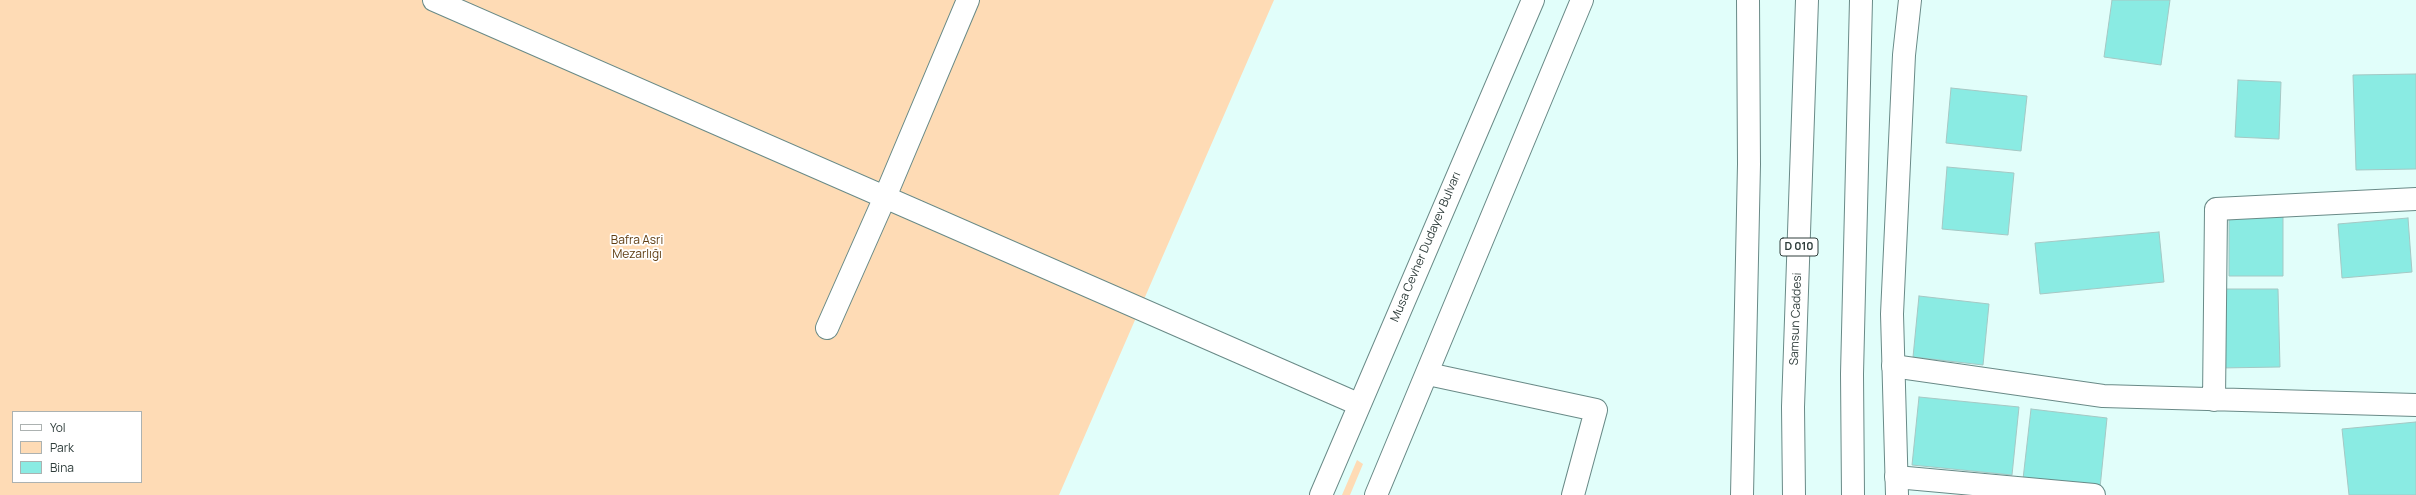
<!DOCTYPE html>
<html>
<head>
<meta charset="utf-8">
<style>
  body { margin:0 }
  #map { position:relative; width:2416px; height:495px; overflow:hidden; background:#e1fefa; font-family:Manrope,sans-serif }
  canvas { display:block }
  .legend { position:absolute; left:12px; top:411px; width:130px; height:72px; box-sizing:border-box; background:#fff; border:1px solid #acb2b1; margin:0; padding:5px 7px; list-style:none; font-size:12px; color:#303e3c }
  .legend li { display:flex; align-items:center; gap:8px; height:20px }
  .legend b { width:20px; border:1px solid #acb2b1 }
</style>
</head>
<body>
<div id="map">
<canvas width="2416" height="495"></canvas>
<ul class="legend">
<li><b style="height:5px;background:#fff"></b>Yol</li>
<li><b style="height:11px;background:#fedbb5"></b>Park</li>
<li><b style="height:11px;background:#8aebe3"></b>Bina</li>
</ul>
</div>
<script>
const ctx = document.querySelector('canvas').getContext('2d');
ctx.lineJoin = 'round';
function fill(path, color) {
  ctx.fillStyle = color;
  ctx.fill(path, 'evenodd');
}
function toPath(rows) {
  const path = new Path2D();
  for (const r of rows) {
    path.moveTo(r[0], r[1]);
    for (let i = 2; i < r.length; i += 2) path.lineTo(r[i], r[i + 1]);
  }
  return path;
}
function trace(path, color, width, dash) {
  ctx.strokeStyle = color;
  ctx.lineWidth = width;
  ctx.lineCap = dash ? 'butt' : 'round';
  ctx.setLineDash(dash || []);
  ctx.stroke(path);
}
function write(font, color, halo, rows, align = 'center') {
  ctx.font = font + ' Manrope,sans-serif';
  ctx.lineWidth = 3.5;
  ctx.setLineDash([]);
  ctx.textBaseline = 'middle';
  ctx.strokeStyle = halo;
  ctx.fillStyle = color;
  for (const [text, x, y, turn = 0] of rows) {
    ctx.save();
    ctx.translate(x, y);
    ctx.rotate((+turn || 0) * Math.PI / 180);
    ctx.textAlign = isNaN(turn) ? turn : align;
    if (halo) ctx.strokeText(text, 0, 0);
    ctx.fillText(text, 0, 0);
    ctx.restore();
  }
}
fill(toPath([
  [0,0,1274,0,1059,495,0,495],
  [13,412,141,412,141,482,13,482],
  [1357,460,1363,464,1350,495,1342,495]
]), '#fedbb5');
const building = toPath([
  [2112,0,2170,0,2161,65,2104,57,2112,0],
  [2416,74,2416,169,2356,170,2353,75,2416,74],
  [2238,80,2281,82,2279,139,2235,137,2238,80],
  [1951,88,2027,96,2021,151,1946,143,1951,88],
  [1947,167,2014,173,2008,235,1942,229,1947,167],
  [2229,210,2283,210,2283,276,2229,276,2229,210],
  [2408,218,2412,272,2342,278,2338,224,2408,218],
  [2159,232,2164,282,2040,294,2035,243,2159,232],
  [2218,289,2278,289,2280,367,2220,368,2218,289],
  [1919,296,1989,304,1983,365,1913,357,1919,296],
  [1919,397,2019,407,2012,475,1912,465,1919,397],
  [2031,409,2107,418,2100,488,2023,479,2031,409],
  [2416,422,2416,495,2349,495,2342,429,2416,422]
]);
fill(building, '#8aebe3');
trace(building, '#a5c8c4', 1);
const street = toPath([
  [434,0,1358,404],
  [827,328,885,197,968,0],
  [1893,366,2103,396,2416,405],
  [1428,374,1596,410,1573,495],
  [2214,400,2216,209,2416,199],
  [1896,477,2094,495]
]);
const secondary = toPath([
  [1321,495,1533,0],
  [1376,495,1582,0]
]);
const highway = toPath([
  [1742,495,1749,164,1748,0],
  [1794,495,1793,407,1807,0],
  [1853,495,1852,374,1861,0],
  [1897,495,1892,314,1904,55,1910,0]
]);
trace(street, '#698a87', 24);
trace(secondary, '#698a87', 24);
trace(highway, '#698a87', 24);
trace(street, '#fff', 22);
trace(secondary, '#fff', 22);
trace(highway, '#fff', 22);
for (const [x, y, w] of [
  [1799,247,38]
]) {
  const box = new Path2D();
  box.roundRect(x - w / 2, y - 9, w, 18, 3);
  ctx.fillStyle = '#fff';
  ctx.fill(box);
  trace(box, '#303e3c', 1);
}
write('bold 11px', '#303e3c', null, [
  ["D 010",1799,247]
]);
write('12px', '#603e13', '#fff', [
  ["Bafra Asri",637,241],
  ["Mezarlığı",637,255]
]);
write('12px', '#303e3c', '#fff', [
  ["Musa Cevher Dudayev Bulvarı",1426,247,-67],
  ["Samsun Caddesi",1796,319,-88]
]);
</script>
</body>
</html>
